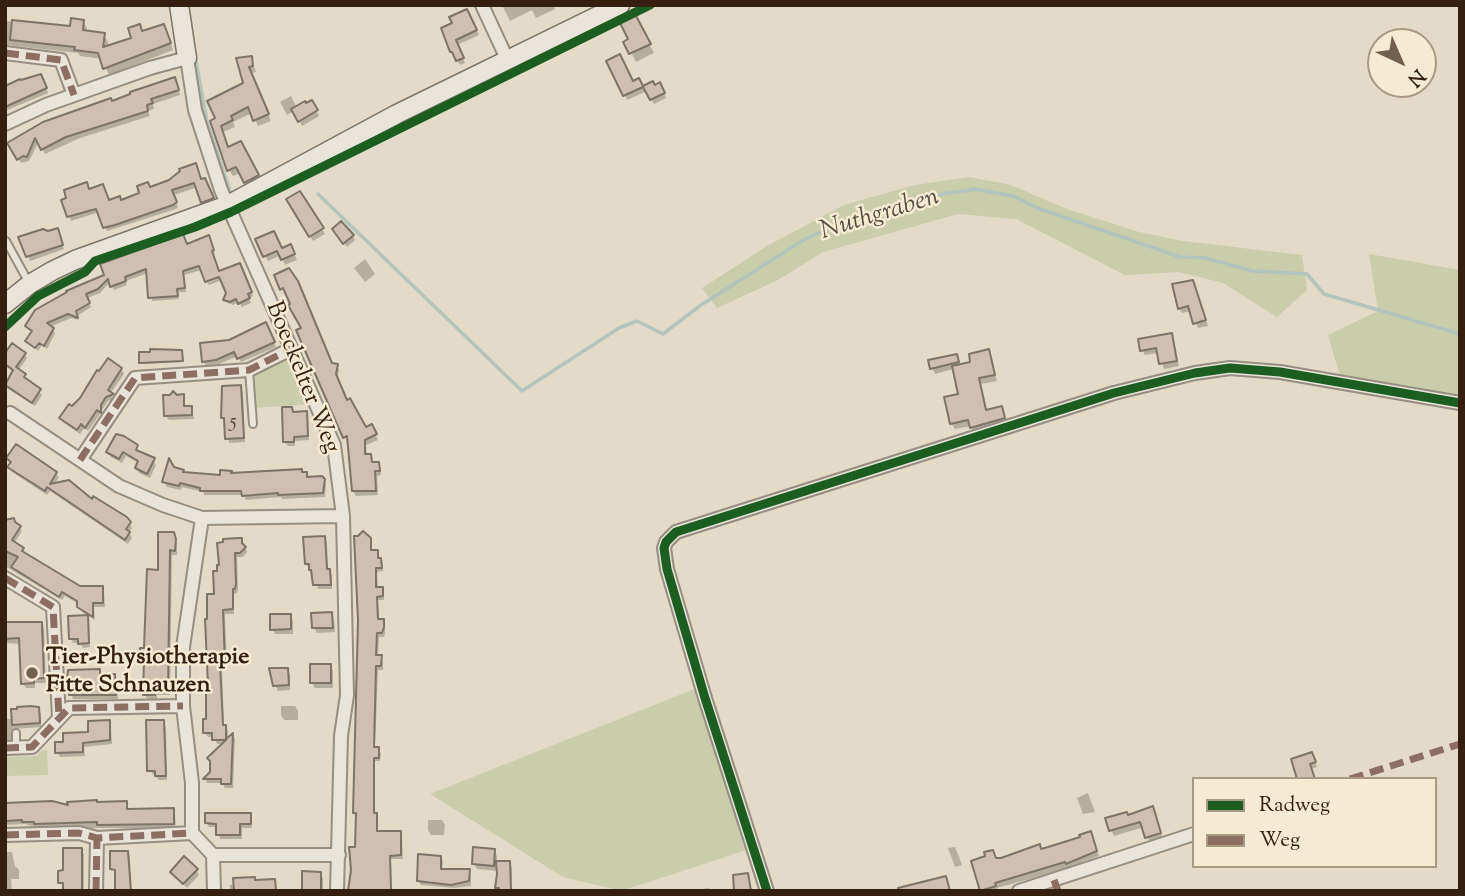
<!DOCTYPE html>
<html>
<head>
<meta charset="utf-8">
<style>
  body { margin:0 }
  #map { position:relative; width:1465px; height:896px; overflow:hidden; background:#e3dac7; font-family:"Sorts Mill Goudy",serif }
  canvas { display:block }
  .frame { position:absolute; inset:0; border:7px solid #351f0f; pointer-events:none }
  .legend { position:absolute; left:1192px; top:777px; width:245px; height:91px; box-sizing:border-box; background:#f5ead2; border:2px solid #a89984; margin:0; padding:9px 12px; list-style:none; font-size:21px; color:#351f0f }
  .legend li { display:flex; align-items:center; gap:14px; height:35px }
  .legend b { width:35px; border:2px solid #a89984 }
  .north { position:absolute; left:1367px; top:28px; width:70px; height:70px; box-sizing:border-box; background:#f5ead2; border:2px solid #a89984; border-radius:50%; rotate:136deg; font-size:19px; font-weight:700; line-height:28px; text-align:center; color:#351f0f }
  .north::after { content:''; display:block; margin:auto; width:24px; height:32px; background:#72604f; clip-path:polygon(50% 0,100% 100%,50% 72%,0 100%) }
</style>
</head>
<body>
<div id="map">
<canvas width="1465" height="896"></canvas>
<div class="frame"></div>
<ul class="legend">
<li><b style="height:9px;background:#1b5e20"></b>Radweg</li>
<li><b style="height:9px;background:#8d6e63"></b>Weg</li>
</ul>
<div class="north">N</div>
</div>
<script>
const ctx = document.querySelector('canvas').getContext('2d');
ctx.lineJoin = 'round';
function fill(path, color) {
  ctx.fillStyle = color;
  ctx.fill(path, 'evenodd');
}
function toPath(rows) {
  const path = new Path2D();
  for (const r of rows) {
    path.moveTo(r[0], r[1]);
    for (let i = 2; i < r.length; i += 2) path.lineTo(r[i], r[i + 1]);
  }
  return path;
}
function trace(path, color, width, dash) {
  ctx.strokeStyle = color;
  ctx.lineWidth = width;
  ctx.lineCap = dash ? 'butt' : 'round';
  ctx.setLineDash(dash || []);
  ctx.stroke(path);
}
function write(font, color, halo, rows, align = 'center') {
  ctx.font = font + ' "Sorts Mill Goudy",serif';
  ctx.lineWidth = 5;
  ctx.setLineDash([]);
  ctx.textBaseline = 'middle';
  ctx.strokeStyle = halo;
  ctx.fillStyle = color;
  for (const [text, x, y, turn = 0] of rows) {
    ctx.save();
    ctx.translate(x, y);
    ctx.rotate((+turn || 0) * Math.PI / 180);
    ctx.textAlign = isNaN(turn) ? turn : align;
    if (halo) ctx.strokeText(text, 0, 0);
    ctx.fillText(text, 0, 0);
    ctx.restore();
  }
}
fill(toPath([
  [969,177,1011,185,1067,209,1139,232,1183,241,1302,255,1307,290,1277,317,1223,283,1179,272,1125,275,1016,219,958,214,823,252,778,280,717,308,702,288,767,246,844,205,915,185],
  [1369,254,1460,270,1460,403,1342,383,1328,335,1378,311],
  [291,349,315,404,252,408,249,370],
  [702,686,753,848,621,891,563,877,430,794],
  [42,750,47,750,48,775,5,776,5,757,36,756]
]), '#cacdaa');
fill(toPath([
  [502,5,553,5,555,9,536,18,532,10,510,21],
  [467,11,479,35,457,45,465,63,460,65,452,52,454,24],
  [634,16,654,53,636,62,626,42,631,40],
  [5,21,72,28,83,22,87,28,86,33,104,35,108,42,107,48,133,39,143,33,167,32,173,50,109,75,102,59,80,56,78,53,5,45],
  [251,58,256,72,251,73,271,121,258,126,252,113,233,122,235,127,223,132,229,149,252,163,262,182,249,188,241,173,233,176,229,170,212,122,245,84],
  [608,61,633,83,639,80,643,88,652,83,655,87,660,85,666,98,654,104,647,91,627,100],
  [19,79,21,82,43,80,48,93,5,111,5,86],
  [177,84,180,95,153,104,154,109,148,111,150,116,80,138,45,154,39,141,29,161,21,163,9,143,111,103],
  [291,96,297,108,312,102,319,116,302,126,294,111,287,115,280,102],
  [202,181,207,184,215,202,205,206,198,187,174,195,178,207,176,209,107,231,99,212,71,221,63,201,89,191,109,202,121,202,150,189],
  [300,193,325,234,313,241,289,200],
  [336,233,353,236,355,240,347,247],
  [59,235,64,249,30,261,20,238],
  [258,240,282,250,293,251,297,260,285,265,281,255,268,261],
  [210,241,215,254,212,255,219,273,242,269,253,296,249,298,251,303,242,307,239,302,233,305,228,303,225,299,228,293,222,280,209,285,207,283,228,275,202,270,184,275,186,292,178,292,179,299,152,301,148,273,126,281,127,285,114,290,110,282,100,293,87,298,91,307,77,316,78,320,71,318,50,327,55,333,47,349,42,345,38,351,27,341,33,333,28,326,69,293,187,245],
  [365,259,375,274,365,282,354,268],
  [288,271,300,288,332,365,337,365,339,370,337,380,347,402,350,401,365,429,371,426,378,440,366,445,367,456,370,456,373,463,378,463,381,468,381,475,377,476,378,495,356,496,353,491,350,441,347,442,345,437,298,331,303,329,298,316,276,276],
  [1193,282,1208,326,1198,328,1191,311,1182,313,1179,308],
  [268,329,276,347,241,362,238,356,219,364,206,366,203,361,230,342],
  [1171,335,1179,366,1164,369,1159,353,1145,355,1142,350],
  [988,351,997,381,981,384,987,411,1001,408,1008,425,975,434,971,426,955,429,951,423,960,395,954,369,935,374,932,368,956,356,961,366,972,363],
  [181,352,183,362,142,364,141,362],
  [24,354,27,358,18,371,42,395,35,406,8,389,6,384,14,372,5,366,5,356],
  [121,369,124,374,110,394,115,399,108,401,102,410,103,415,100,414,88,431,84,428,80,434,64,423,61,419],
  [240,387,243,392,245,442,229,443,223,418],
  [176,396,183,396,186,408,191,408,194,419,169,420,166,416],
  [291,409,294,414,306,413,308,418,309,440,295,441,295,446,288,446,285,442],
  [136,447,139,452,153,460,156,465,150,478,139,473,137,468,139,463,126,456,122,463,111,457,108,452],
  [8,458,56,473,59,478,54,484,92,501,129,523,132,528,129,533,132,538,128,544,50,491,47,495,12,472],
  [173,469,184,474,222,477,232,474,306,473,309,478,323,480,326,485,325,497,282,499,281,497,246,500,243,495,204,495,203,492,182,487,181,490,167,487,164,482],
  [5,518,19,527,22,531,14,544,25,554,79,588,102,588,104,592,105,607,94,607,95,620,82,612,79,604,65,596,62,600,5,566],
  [173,534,177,545,177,555,172,555,170,695,157,695,157,700,148,700,145,695,144,663,141,659,146,650,159,571],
  [324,538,327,542,328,570,332,575,332,589,318,589,314,575,306,564],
  [369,539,373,552,377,551,383,564,383,571,377,572,378,588,382,588,384,592,384,600,378,600,379,621,383,621,385,625,385,633,384,637,379,637,378,657,383,661,383,670,378,670,375,748,381,753,380,761,375,761,375,814,378,819,378,833,400,833,402,837,403,859,391,859,392,891,350,891,357,849,358,818,355,813],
  [241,540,247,552,243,557,237,557,238,590,237,593,234,594,234,614,225,614,227,668,222,668,224,726,228,731,228,740,233,735,235,739,233,788,225,788,222,783,207,783,205,779,212,772,224,744,217,744,214,737,208,737,205,733,208,721,219,572],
  [331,614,334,619,335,632,317,633,314,628],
  [290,616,293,621,293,634,275,634,272,629],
  [87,617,89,622,90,647,83,648,80,643,73,643,71,638],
  [41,623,44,628,46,683,35,683,35,688,26,688,23,683,21,644,5,643,5,624],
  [330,666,333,671,333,688,315,688,312,683],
  [287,669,290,675,290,690,278,691,271,677,271,670],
  [99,671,102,676,114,676,117,680,118,699,73,699,71,694],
  [281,706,295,706,298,711,298,720,284,720,281,715],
  [38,709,41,714,41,727,14,729,12,741,5,741,5,719,13,719],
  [109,722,111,726,112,744,84,747,85,756,60,757,57,752],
  [163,722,166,727,167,780,159,780,149,770],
  [1314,759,1317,767,1311,769,1293,760],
  [1088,793,1095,812,1083,814,1077,798],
  [126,803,128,811,173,810,175,814,176,828,38,828,25,824,5,825,5,805,70,807],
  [1155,814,1163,839,1150,843,1144,827,1114,836,1111,830,1128,816],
  [250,815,252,828,242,828,242,839,220,839,217,827,209,827,207,823],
  [428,820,442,820,445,825,444,835,431,835,428,830],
  [1093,838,1099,856,1082,862,1083,864,997,888,998,891,982,891,973,862,1042,851],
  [955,847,962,865,955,867,948,848],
  [81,850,84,854,84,891,65,891,65,887,60,882],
  [494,850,497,856,497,863,509,863,512,868,512,891,499,891,499,871,477,869,474,863],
  [5,852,12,852,15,866,19,870,19,879,11,879,12,891,5,891],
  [127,852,130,857,131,891,114,891,117,888,117,873,111,869],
  [440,857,443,861,442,870,469,871,471,875,471,886,454,888,421,885,419,881],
  [196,870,199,875,187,888,172,872],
  [320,874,323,878,323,891,304,891],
  [274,881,277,891,230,891,230,885],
  [709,888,710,891,687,891]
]), '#0003');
trace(toPath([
  [188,5,194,48],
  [195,56,207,122,230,191],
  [318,194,522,391,619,328,637,321,663,334,701,305,805,239,849,220,943,194,975,189,1013,196,1040,209,1180,257,1205,258,1253,271,1307,274,1324,294,1460,334]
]), '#b2c4bd', 3.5);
const building = toPath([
  [467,9,477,30,456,40,464,58,456,61,452,52,450,52,441,28,452,23,449,17,467,9],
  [635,14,651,44,629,54,623,42,628,39,619,21,635,14],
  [71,18,84,20,83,30,105,33,103,47,131,38,128,28,140,24,142,31,164,24,171,43,103,69,98,53,74,50,75,47,10,40,12,20,70,26,71,18],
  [620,54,633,81,639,78,643,86,653,81,655,85,660,82,665,93,650,100,643,87,623,96,606,61,620,54],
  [252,56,253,66,249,67,269,114,253,121,248,107,231,116,233,120,221,126,228,147,241,141,259,175,244,183,236,167,227,171,210,121,215,118,207,101,243,83,236,58,252,56],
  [41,74,47,88,5,107,5,86,20,79,21,80,41,74],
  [175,77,179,90,151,99,153,103,147,105,148,111,66,137,41,150,35,138,27,157,23,156,17,160,7,143,43,122,111,98,112,101,130,94,130,92,175,77],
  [312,100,318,110,298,122,291,109,305,101,306,103,312,100],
  [196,163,201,179,205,178,214,198,201,203,194,183,172,190,177,202,173,205,115,225,103,228,96,209,67,217,61,200,66,198,64,190,87,182,89,189,103,184,109,200,120,196,121,200,139,193,137,186,148,182,150,187,169,180,180,171,179,169,196,163],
  [300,191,324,228,309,237,286,199,300,191],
  [341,221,354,235,343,244,332,229,341,221],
  [58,228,63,245,26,257,18,237,43,229,48,231,58,228],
  [274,231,282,248,291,244,295,254,281,260,277,251,263,257,255,239,274,231],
  [183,234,187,244,209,235,214,250,212,251,219,271,240,263,252,292,248,294,250,298,238,304,236,299,230,302,223,300,226,293,219,277,205,282,199,266,183,271,185,288,177,289,178,296,148,298,146,269,125,277,126,281,110,287,108,279,98,289,86,294,90,303,76,311,78,318,68,314,47,323,54,328,44,346,39,343,35,348,25,341,32,331,25,326,35,310,67,292,66,291,104,275,100,264,183,234],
  [289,268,298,281,332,363,338,364,336,374,347,400,350,398,366,427,372,424,377,434,365,440,365,454,371,454,372,462,379,462,380,471,375,471,376,491,352,491,347,436,343,438,296,330,301,328,288,305,290,304,283,288,280,290,274,275,289,268],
  [1193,280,1206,320,1193,324,1188,306,1178,309,1172,284,1193,280],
  [266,322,275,342,237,359,234,352,216,360,202,362,200,343,229,340,266,322],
  [1172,333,1177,361,1159,364,1156,348,1140,351,1138,339,1172,333],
  [12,343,26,353,16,367,26,374,24,377,41,389,32,403,5,385,13,370,5,364,5,353,12,343],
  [150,349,182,350,183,361,139,363,139,352,150,352,150,349],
  [989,349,995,375,979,378,986,410,1002,406,1005,418,970,428,968,420,950,424,944,397,958,394,952,366,970,362,969,354,989,349],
  [957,354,959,362,930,369,928,360,957,354],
  [108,358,122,368,108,390,114,394,106,397,101,405,101,413,97,410,85,428,81,424,77,430,59,418,69,404,72,406,80,398,97,370,99,371,108,358],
  [241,385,244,438,225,439,224,418,221,418,222,386,241,385],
  [173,391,177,395,184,394,184,406,192,406,192,415,164,416,163,395,170,395,173,391],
  [282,407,292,407,293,412,307,411,308,436,294,437,294,442,283,442,282,407],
  [116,434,124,436,138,445,136,450,155,458,147,474,135,468,138,461,123,452,119,459,106,452,116,434],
  [16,444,57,472,50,484,69,480,92,499,93,496,127,517,131,522,126,529,130,532,125,540,47,487,45,491,7,467,11,462,6,458,16,444],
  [169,458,174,467,184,470,183,472,220,475,220,470,232,471,231,473,302,469,302,472,307,472,307,477,322,476,325,479,323,493,278,495,278,493,242,496,241,491,200,491,200,488,180,483,179,486,162,482,169,458],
  [14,518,15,522,21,526,12,540,24,548,22,551,80,586,103,586,103,603,93,603,93,617,77,607,77,601,62,592,59,597,11,567,18,557,5,551,5,520,14,518],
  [363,531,371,538,371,550,378,550,378,558,381,558,382,568,376,568,376,587,383,587,383,596,377,597,378,619,384,619,384,627,382,633,377,633,376,655,382,655,381,666,376,666,374,747,379,747,379,758,374,758,374,813,377,813,377,831,401,831,401,855,390,856,391,890,348,891,351,870,349,847,355,847,356,813,353,813,358,620,354,536,358,536,363,531],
  [158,532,174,532,176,539,175,551,170,550,168,691,155,690,155,695,143,695,144,659,139,659,140,648,144,648,147,569,158,570,158,532],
  [325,536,327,569,330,569,331,585,313,585,311,570,309,570,309,564,305,564,303,537,325,536],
  [238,538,242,538,242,543,246,547,240,553,235,553,236,584,235,589,233,589,233,609,223,610,225,664,220,664,223,725,226,725,226,739,233,733,231,784,221,784,221,779,203,779,210,772,210,761,207,758,226,740,212,740,212,733,203,733,203,719,206,719,206,686,208,686,205,619,207,619,207,594,214,594,213,571,217,571,217,565,219,565,217,543,223,542,223,539,238,538],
  [332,612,333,628,312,628,311,613,332,612],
  [270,614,291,614,291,629,270,630,270,614],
  [88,615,89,643,78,644,78,639,69,639,68,616,88,615],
  [5,622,42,622,44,678,34,679,34,683,21,684,19,638,5,639,5,622],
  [310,664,331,664,331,683,310,683,310,664],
  [269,668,288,668,289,685,273,686,269,668],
  [100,669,100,675,115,674,116,695,69,695,67,678,68,670,100,669],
  [30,706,39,707,40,723,12,725,11,709,17,709,17,707,30,706],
  [110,720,110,740,83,743,83,752,55,753,55,742,63,742,63,733,88,732,88,721,110,720],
  [146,720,164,720,166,776,155,776,155,771,147,771,146,720],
  [1312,752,1316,762,1310,764,1315,779,1297,779,1291,759,1312,752],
  [97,800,97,802,127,801,127,809,174,808,174,824,97,825,97,822,34,824,34,822,22,822,22,820,5,821,5,803,52,801,68,805,67,802,97,800],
  [1153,806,1161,833,1145,838,1140,822,1109,831,1105,818,1127,812,1128,815,1153,806],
  [205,813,251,813,251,824,240,824,240,835,216,835,216,824,205,823,205,813],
  [1091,831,1097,851,1066,864,1065,862,995,883,996,886,980,891,971,861,985,856,984,852,993,850,996,858,1001,858,1040,844,1041,849,1048,847,1080,837,1079,835,1091,831],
  [473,847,495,849,494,866,472,864,473,847],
  [63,848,82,848,82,891,63,891,63,883,58,883,58,871,63,870,63,848],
  [110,851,128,851,131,891,115,891,115,870,110,869,110,851],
  [418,854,441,856,441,869,470,869,469,881,451,885,417,881,418,854],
  [184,856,198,869,183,884,170,872,184,856],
  [496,861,510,861,511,891,499,891,499,888,495,888,497,874,496,861],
  [302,871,321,872,321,891,302,891,302,871],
  [748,873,751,891,734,891,733,875,748,873],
  [946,876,950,891,899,891,898,888,946,876],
  [255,877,255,880,275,879,276,891,234,891,233,878,255,877]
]);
fill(building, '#cfbfb2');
trace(building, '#7d7468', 2);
const lane = toPath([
  [6,241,29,283],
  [249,370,253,424],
  [16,733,16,748]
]);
const street = toPath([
  [482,5,507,59],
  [5,53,61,60,74,95],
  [5,124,46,105,150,68,187,58,195,110,221,190,334,445,343,516,347,695,341,736,337,891],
  [10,413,119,486,163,505,202,518,343,516],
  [80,460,135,378,249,370,291,349],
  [202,518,183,647,183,706,192,783,192,833,213,855,214,891],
  [5,578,53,607,59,717],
  [5,748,32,747,69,708,183,706],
  [5,835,79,833,97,838,192,833],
  [213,855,339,855],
  [96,891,97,838],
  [767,891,705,698,667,569,664,548,666,542,676,532,1114,393,1195,373,1230,368,1280,372,1460,403],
  [1019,891,1194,834]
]);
const secondary = toPath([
  [179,5,187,58],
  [5,304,30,284,52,271,75,260,228,205,397,114,620,5]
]);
trace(lane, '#958e81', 10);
trace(street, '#958e81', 16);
trace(secondary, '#7d7468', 21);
trace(lane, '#e9e4da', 6);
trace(street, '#e9e4da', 12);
trace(secondary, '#e9e4da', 18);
trace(toPath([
  [5,53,61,60,74,95],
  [80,460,135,378,249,370,291,349],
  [5,578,53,607,59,717],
  [5,748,32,747,69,708,183,706],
  [1350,779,1460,744],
  [5,835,79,833,97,838,192,833],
  [1054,880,1058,891],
  [96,891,97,838]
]), '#8d6e63', 7, [14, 7]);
trace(toPath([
  [5,327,38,296,85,272,95,261,195,227,231,212,650,5],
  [767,891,705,698,667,569,664,548,666,542,676,532,1114,393,1195,373,1230,368,1280,372,1460,403]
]), '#1b5e20', 9);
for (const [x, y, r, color] of [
  [32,673,7,"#72604f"]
]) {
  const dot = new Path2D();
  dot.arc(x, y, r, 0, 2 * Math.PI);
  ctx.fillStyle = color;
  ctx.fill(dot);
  trace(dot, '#f5ead2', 2.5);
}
write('21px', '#5c4738', null, [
  ["5",233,423]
]);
write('24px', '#351f0f', '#f5ead2', [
  ["Boeckelter Weg",301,378,68]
]);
write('bold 24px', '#351f0f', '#f5ead2', [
  ["Tier-Physiotherapie",46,659],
  ["Fitte Schnauzen",46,687]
], 'left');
write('italic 26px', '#544e42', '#f5ead2', [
  ["Nuthgraben",880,216,-17]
]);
</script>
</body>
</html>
